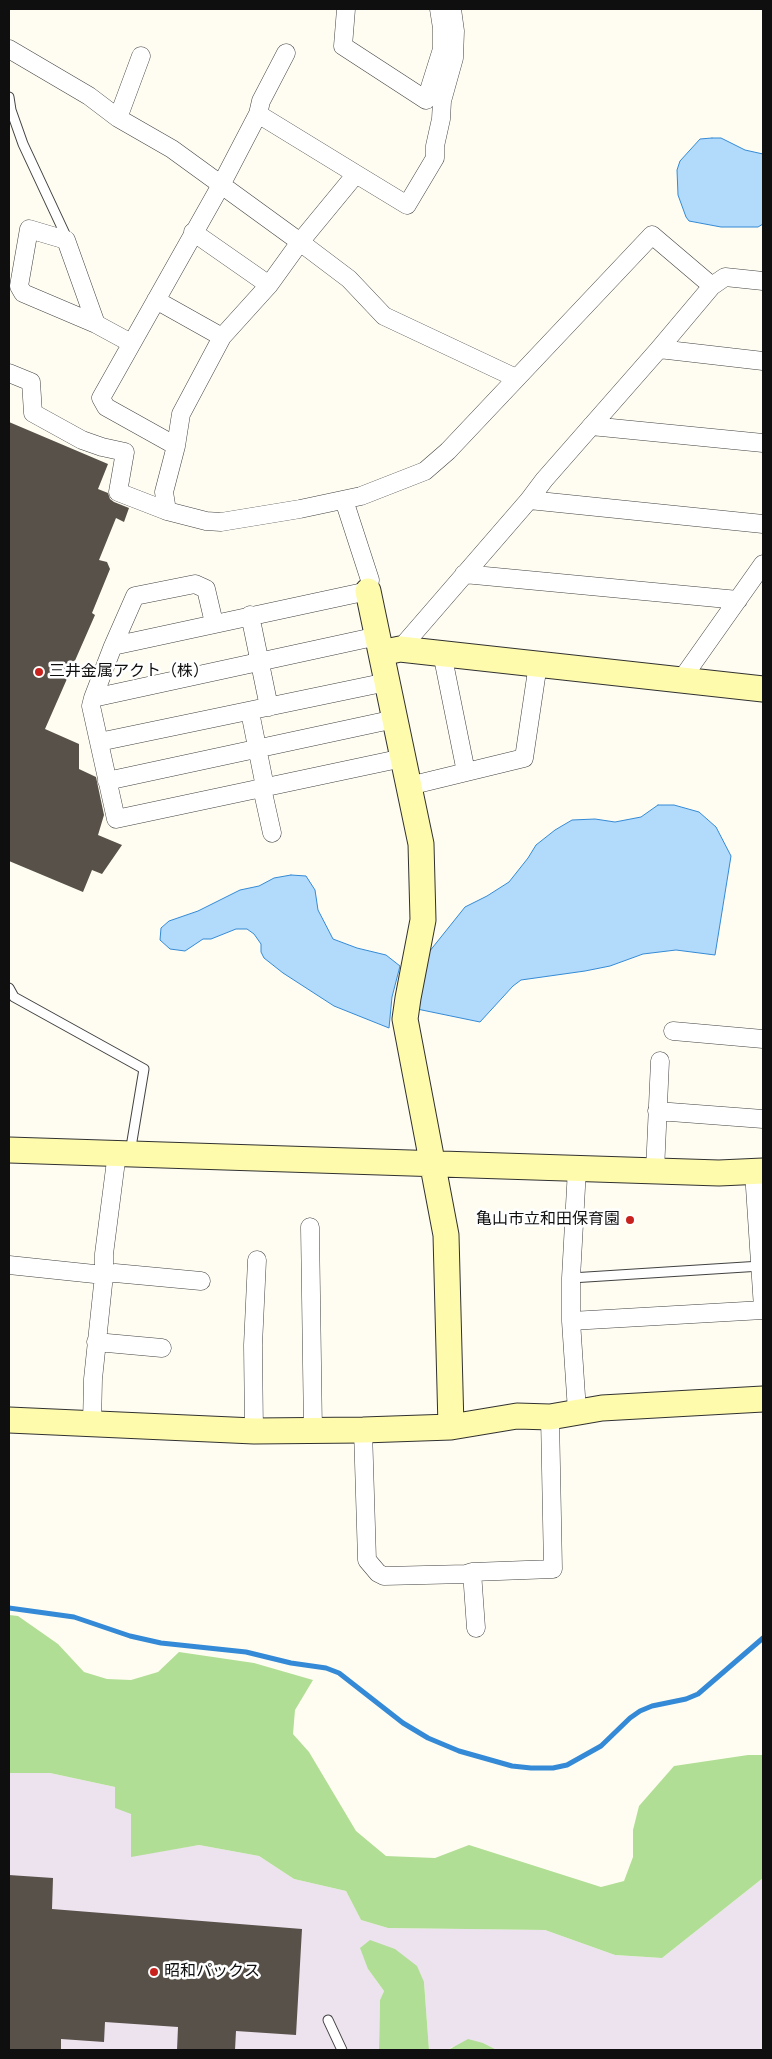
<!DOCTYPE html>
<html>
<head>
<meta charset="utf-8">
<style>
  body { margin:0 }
  #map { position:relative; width:772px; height:2059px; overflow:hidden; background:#fffdf1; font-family:"Source Serif 4",serif }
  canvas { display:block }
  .frame { position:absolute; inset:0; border:10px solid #0f0f0f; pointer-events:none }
</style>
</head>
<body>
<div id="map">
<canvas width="772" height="2059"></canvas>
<div class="frame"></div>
</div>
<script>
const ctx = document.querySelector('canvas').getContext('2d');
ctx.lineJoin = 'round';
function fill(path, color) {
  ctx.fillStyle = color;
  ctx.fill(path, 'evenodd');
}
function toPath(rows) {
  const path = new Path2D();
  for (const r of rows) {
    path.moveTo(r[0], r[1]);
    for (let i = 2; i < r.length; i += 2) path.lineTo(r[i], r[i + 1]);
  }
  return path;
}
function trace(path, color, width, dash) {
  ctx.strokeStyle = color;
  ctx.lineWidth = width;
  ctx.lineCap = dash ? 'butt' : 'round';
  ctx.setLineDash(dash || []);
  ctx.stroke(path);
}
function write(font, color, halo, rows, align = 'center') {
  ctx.font = font + ' "Source Serif 4","Noto Sans JP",serif';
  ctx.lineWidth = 5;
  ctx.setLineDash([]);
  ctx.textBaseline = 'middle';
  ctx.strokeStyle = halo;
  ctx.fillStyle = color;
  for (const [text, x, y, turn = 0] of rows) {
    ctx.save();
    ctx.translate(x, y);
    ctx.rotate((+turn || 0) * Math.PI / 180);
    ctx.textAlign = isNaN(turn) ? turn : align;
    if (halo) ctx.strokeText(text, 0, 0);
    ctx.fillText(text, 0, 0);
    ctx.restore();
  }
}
fill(toPath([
  [9,1773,50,1773,115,1787,131,1814,132,1856,199,1845,259,1856,294,1879,346,1891,361,1920,388,1928,545,1930,615,1955,662,1958,763,1878,763,2050,497,2050,483,2043,452,2047,448,2050,429,2050,424,1982,368,1969,384,1991,380,2000,379,2050,9,2050]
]), '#ede3ee');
fill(toPath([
  [9,1615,18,1616,58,1644,84,1672,107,1679,131,1680,158,1672,179,1652,254,1663,313,1680,295,1710,293,1734,309,1752,356,1831,386,1856,435,1858,469,1845,601,1887,624,1881,633,1857,633,1830,639,1806,674,1766,748,1755,763,1755,763,1878,662,1958,615,1955,545,1930,388,1928,361,1920,346,1891,294,1879,259,1856,199,1845,131,1857,131,1814,115,1808,115,1787,50,1773,9,1773],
  [370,1940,395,1949,417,1966,424,1982,429,2050,379,2050,380,2000,384,1991,368,1969,360,1948],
  [468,2039,483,2043,497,2050,448,2050]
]), '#b1de95');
const water = toPath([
  [712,138,721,138,745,150,763,154,763,224,758,227,721,227,689,221,686,217,678,195,677,170,680,161,700,139,712,138],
  [658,805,674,805,699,812,716,827,731,856,715,955,676,950,643,954,610,966,585,971,521,980,513,986,480,1022,417,1009,429,952,465,907,487,896,509,882,528,858,536,845,555,830,572,820,595,819,615,822,641,817,658,805],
  [291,875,306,876,315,890,318,910,333,939,357,948,386,955,400,966,392,997,389,1028,334,1006,283,973,264,958,261,952,261,944,254,934,247,929,236,929,211,939,203,939,185,951,170,949,160,940,161,928,169,921,198,911,240,890,259,886,274,878,291,875]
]);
fill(water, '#b2dafa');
trace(water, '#348ad6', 1);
trace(toPath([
  [9,1608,74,1617,130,1636,161,1643,246,1652,291,1663,326,1668,339,1673,403,1723,428,1738,459,1751,512,1766,531,1768,553,1768,567,1765,601,1746,630,1718,640,1711,652,1706,686,1699,698,1694,763,1638]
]), '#348ad6', 5);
fill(toPath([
  [9,422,108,464,98,489,108,493,110,499,114,502,129,508,124,522,116,518,99,560,107,562,110,569,92,613,95,615,45,729,79,744,79,769,96,777,104,815,98,835,122,845,102,874,92,870,83,892,9,861],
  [9,1875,53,1878,52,1909,302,1929,296,2035,236,2031,235,2050,177,2050,178,2027,105,2022,104,2042,61,2039,61,2050,9,2050]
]), '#58514a');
const lane = toPath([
  [9,97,11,110,23,144,65,234,66,240],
  [9,988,14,997,144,1069,130,1153],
  [571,1278,761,1266],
  [328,2020,342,2050]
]);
const street = toPath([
  [346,9,343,46,426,100,442,49,442,28,439,9],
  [9,49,89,96,118,118,172,149,300,242,356,174,407,205,435,158,435,146,441,119,442,101,454,58,455,31,452,9],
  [286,53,261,101,258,114,221,185,101,398,106,407,176,446,181,414,222,337,269,285,300,242,349,279,384,316,516,378],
  [258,114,356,174],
  [118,118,141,56],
  [193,232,269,285],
  [156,300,222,337],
  [96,324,66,240,29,229,19,286,23,293,96,324,131,343],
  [659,349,763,361],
  [9,373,31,382,33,413,82,440,102,447,125,452,118,492,167,511],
  [591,426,763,443],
  [176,446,164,492,167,511,206,521,221,522,300,509,361,496,425,471,448,451,652,235,712,286],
  [529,500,763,524],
  [464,574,738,600],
  [250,615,269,707],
  [378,636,93,698,91,706,116,819,403,758],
  [113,646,135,596,195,584,206,589,214,623],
  [400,649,529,500,544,480,659,349,712,286,725,277,763,281],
  [442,653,466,772],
  [681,680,763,564],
  [93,698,113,646,368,591,370,580,344,500],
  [250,712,265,787],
  [99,742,387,682],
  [107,781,395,719],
  [409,786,524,758,538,664],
  [262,788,272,833],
  [673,1031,763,1039],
  [657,1111,763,1119],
  [655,1171,660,1061],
  [754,1172,763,1308],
  [310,1227,313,1431],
  [9,1265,104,1275,115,1273,201,1281],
  [571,1321,763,1310],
  [96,1342,162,1348],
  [577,1411,571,1321,571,1278,577,1169],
  [92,1424,93,1379,104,1275,104,1254,117,1153],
  [363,1430,367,1560,378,1573,384,1576,466,1574,472,1572,553,1569,550,1417],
  [254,1431,253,1345,257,1260],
  [472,1572,476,1628]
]);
const secondary = toPath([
  [368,591,421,844,423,920,408,998,405,1019,446,1235,451,1427],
  [381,653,400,649,763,689],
  [9,1150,719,1173,763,1171],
  [9,1420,254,1431,363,1430,451,1427,517,1416,550,1417,602,1408,763,1399]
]);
trace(lane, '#424242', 11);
trace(street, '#424242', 19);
trace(secondary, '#313131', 27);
trace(lane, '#fff', 9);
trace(street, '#fff', 18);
trace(secondary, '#fffbac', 25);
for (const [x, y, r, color] of [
  [39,672,5,"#c9211d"],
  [630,1220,5,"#c9211d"],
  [154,1972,5,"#c9211d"]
]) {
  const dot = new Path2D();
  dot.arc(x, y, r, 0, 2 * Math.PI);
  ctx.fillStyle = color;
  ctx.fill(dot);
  trace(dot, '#fff', 2);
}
write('16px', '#0f0f0f', '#fff', [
  ["三井金属アクト（株）",49,672],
  ["亀山市立和田保育園",620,1220,"right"],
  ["昭和パックス",164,1972]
], 'left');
</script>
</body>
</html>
